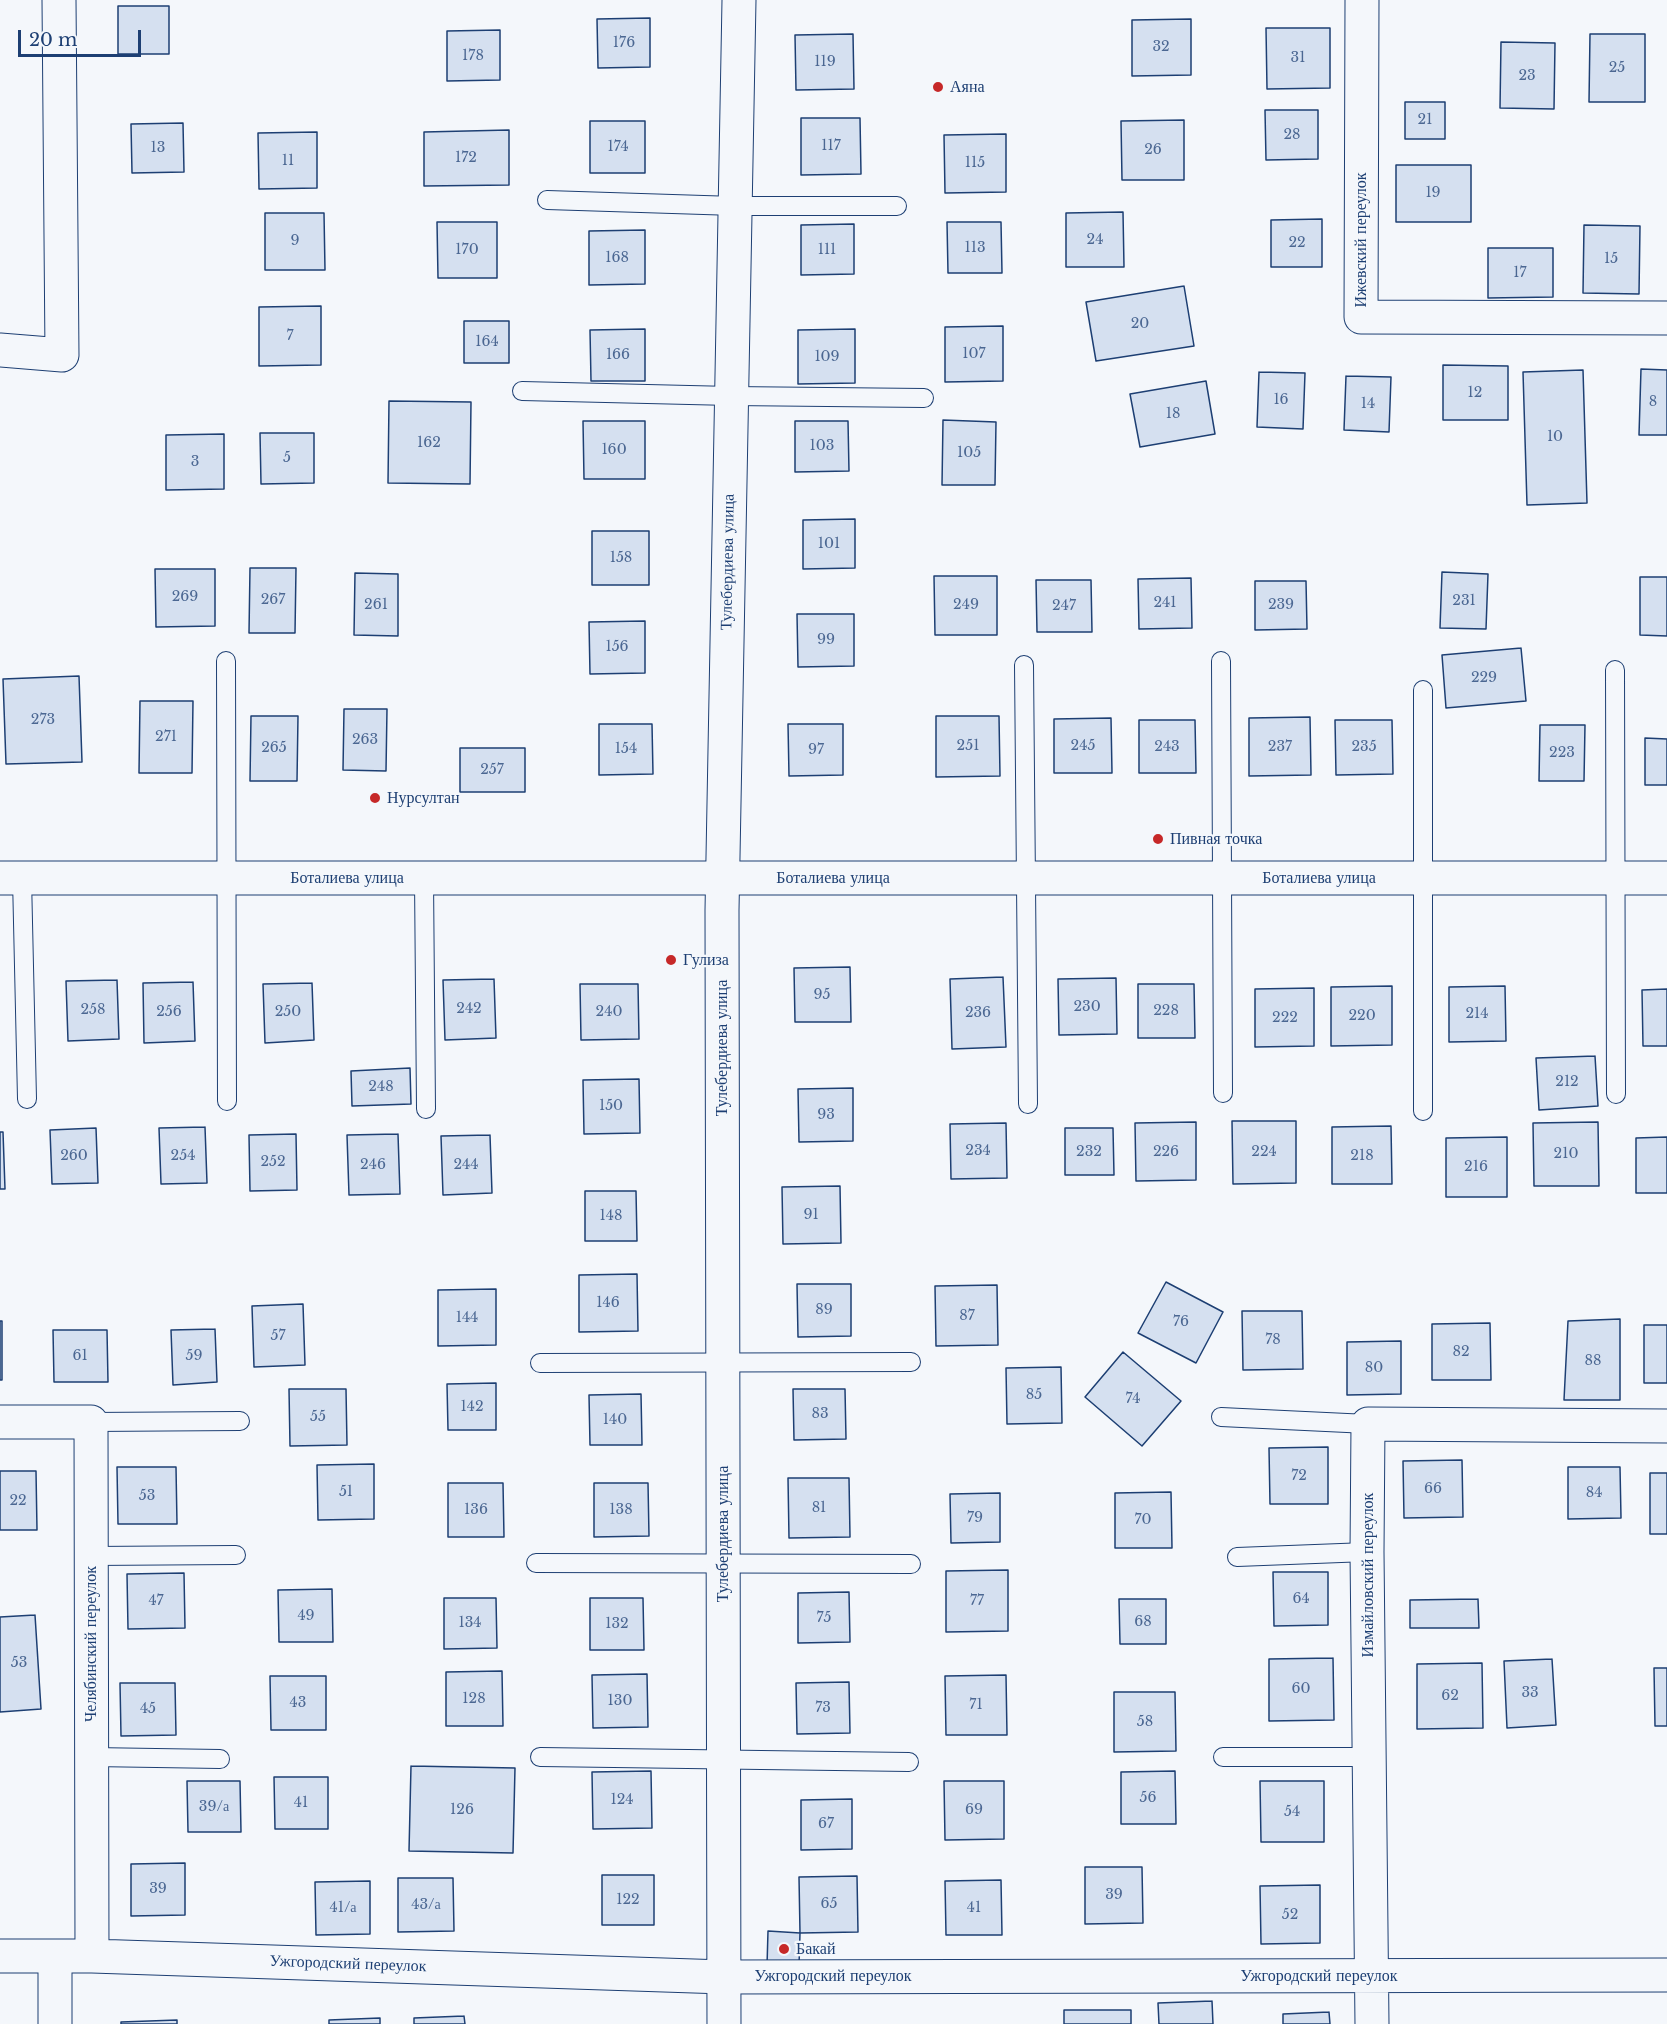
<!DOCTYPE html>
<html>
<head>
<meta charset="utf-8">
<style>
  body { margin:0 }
  #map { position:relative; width:1667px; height:2024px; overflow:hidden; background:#f4f7fb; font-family:"Libre Baskerville",serif }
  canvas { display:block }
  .scale { position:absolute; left:18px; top:30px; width:123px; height:27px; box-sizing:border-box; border:3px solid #1d3f73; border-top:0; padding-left:8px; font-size:18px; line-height:21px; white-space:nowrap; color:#1d3f73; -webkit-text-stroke:4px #f4f7fb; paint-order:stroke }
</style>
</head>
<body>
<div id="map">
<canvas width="1667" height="2024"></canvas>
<div class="scale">20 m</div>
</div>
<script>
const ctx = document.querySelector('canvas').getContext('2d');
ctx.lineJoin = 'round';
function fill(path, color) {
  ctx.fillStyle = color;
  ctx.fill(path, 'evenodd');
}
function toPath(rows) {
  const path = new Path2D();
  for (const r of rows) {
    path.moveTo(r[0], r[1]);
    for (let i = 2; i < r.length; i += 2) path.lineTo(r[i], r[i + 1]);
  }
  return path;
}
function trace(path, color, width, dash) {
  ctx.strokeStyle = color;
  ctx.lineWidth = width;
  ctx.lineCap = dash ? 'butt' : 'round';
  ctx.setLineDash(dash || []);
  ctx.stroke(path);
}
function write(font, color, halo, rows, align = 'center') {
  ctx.font = font + ' "Libre Baskerville",serif';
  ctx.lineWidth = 4.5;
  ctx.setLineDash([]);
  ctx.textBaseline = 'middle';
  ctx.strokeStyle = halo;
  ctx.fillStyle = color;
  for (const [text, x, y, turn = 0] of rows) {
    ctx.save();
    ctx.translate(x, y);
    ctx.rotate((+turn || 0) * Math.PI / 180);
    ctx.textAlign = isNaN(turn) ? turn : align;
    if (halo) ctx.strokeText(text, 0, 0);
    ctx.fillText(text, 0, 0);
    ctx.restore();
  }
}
const building = toPath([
  [118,6,169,6,169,54,118,54,118,6],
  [650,18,650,67,598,68,597,19,650,18],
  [1191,19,1191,75,1132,76,1132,20,1191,19],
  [1266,28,1330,28,1330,88,1267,89,1266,28],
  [500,30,500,80,447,81,447,31,500,30],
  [853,34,854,89,796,90,795,35,853,34],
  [1590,34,1645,34,1645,102,1589,102,1590,34],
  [1501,42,1555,43,1554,109,1500,108,1501,42],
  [1405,102,1445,102,1445,139,1405,139,1405,102],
  [1265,110,1318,110,1318,159,1266,160,1265,110],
  [801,118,860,118,861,174,801,175,801,118],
  [1184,120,1184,180,1122,180,1121,121,1184,120],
  [590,121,645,121,645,173,590,173,590,121],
  [183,123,184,172,132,173,131,124,183,123],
  [509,130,509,185,424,186,424,132,509,130],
  [317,132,317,188,259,189,258,133,317,132],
  [1006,134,1006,192,945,193,944,135,1006,134],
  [1396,165,1471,165,1471,222,1396,222,1396,165],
  [1123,212,1124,267,1066,267,1066,213,1123,212],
  [265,213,324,213,325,270,265,270,265,213],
  [1322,219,1322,267,1271,267,1271,220,1322,219],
  [437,222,497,222,497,278,438,278,437,222],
  [947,222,1001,222,1002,273,948,273,947,222],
  [854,224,854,274,801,275,801,225,854,224],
  [1584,225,1640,226,1639,294,1583,293,1584,225],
  [645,230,645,284,589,285,589,231,645,230],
  [1488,248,1553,248,1553,297,1488,298,1488,248],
  [1184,286,1194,346,1096,361,1086,302,1184,286],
  [321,306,321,365,259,366,259,307,321,306],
  [464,321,509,321,509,363,464,363,464,321],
  [1003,326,1003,381,945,382,945,327,1003,326],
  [645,329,645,381,591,381,590,330,645,329],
  [855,329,855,383,798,384,798,330,855,329],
  [1443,365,1508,366,1508,420,1443,420,1443,365],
  [1641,369,1667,370,1667,435,1639,435,1641,369],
  [1583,370,1587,503,1527,505,1523,372,1583,370],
  [1259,372,1305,373,1303,429,1257,427,1259,372],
  [1346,376,1391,377,1389,432,1344,430,1346,376],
  [1206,381,1215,434,1140,447,1130,394,1206,381],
  [389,401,471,402,470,484,388,483,389,401],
  [943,420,996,422,995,485,942,485,943,420],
  [583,421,645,421,645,479,584,479,583,421],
  [795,421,848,421,849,471,795,472,795,421],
  [260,433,314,433,314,483,261,484,260,433],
  [224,434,224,489,166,490,166,435,224,434],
  [855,519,855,568,803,569,803,520,855,519],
  [592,531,649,531,649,585,592,585,592,531],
  [250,568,296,568,295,633,249,633,250,568],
  [155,569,215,569,215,626,156,627,155,569],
  [1442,572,1488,574,1486,629,1440,628,1442,572],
  [355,573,398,574,398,636,354,635,355,573],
  [934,576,997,576,997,635,935,635,934,576],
  [1640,577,1667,577,1667,636,1640,635,1640,577],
  [1191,578,1192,628,1139,629,1138,579,1191,578],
  [1036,580,1091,580,1092,632,1037,632,1036,580],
  [1255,581,1306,581,1307,629,1255,630,1255,581],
  [797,614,854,614,854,666,798,667,797,614],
  [645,621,645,673,590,674,589,622,645,621],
  [1521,648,1526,701,1446,708,1442,655,1521,648],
  [79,676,82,762,6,764,3,679,79,676],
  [140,701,193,701,192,773,139,773,140,701],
  [344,709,387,709,386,771,343,770,344,709],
  [251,716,298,716,297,781,250,781,251,716],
  [936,716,999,716,1000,776,936,777,936,716],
  [1310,717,1311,775,1249,776,1249,718,1310,717],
  [1111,718,1112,773,1054,773,1054,719,1111,718],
  [1139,720,1195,720,1196,773,1139,773,1139,720],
  [1335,720,1392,720,1393,774,1336,775,1335,720],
  [599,724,652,724,653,774,599,775,599,724],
  [788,724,843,724,843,775,789,776,788,724],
  [1540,725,1585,725,1584,781,1539,781,1540,725],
  [1645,738,1667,739,1667,785,1645,785,1645,738],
  [460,748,525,748,525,792,460,792,460,748],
  [850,967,851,1022,795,1022,794,968,850,967],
  [1003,977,1006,1047,952,1049,950,979,1003,977],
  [1116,978,1117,1034,1059,1035,1058,979,1116,978],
  [494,979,496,1038,445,1040,443,980,494,979],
  [117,980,119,1039,68,1041,66,981,117,980],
  [193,982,195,1041,144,1043,143,983,193,982],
  [312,983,314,1040,265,1043,263,984,312,983],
  [580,984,638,984,639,1039,581,1040,580,984],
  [1138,984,1194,984,1195,1038,1138,1038,1138,984],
  [1392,986,1392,1045,1331,1046,1331,987,1392,986],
  [1505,986,1506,1041,1449,1042,1449,987,1505,986],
  [1314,988,1314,1046,1255,1047,1255,989,1314,988],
  [1667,989,1667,1046,1643,1046,1642,990,1667,989],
  [1595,1056,1598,1106,1539,1110,1536,1058,1595,1056],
  [410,1068,411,1104,352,1106,351,1071,410,1068],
  [639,1079,640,1133,584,1134,583,1080,639,1079],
  [853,1088,853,1141,799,1142,798,1089,853,1088],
  [1232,1121,1296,1121,1296,1183,1233,1184,1232,1121],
  [1196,1122,1196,1180,1136,1181,1135,1123,1196,1122],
  [1598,1122,1599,1186,1534,1186,1533,1123,1598,1122],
  [1006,1123,1007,1178,951,1179,950,1124,1006,1123],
  [1391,1126,1392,1184,1332,1184,1332,1127,1391,1126],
  [205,1127,207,1183,161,1184,159,1128,205,1127],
  [96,1128,98,1183,52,1184,50,1130,96,1128],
  [1065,1128,1113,1128,1114,1175,1065,1175,1065,1128],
  [0,1132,3,1132,5,1189,0,1189,0,1132],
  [296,1134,297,1190,250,1191,249,1135,296,1134],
  [398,1134,400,1194,349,1195,347,1135,398,1134],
  [490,1135,492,1193,443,1195,441,1136,490,1135],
  [1507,1137,1507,1197,1446,1197,1446,1138,1507,1137],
  [1667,1137,1667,1193,1636,1193,1636,1138,1667,1137],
  [840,1186,841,1243,783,1244,782,1187,840,1186],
  [585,1191,636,1191,637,1241,585,1241,585,1191],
  [637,1274,638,1331,579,1332,579,1275,637,1274],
  [1166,1282,1223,1312,1196,1363,1138,1333,1166,1282],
  [797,1284,851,1284,851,1336,798,1337,797,1284],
  [997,1285,998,1345,936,1346,935,1286,997,1285],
  [496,1289,496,1345,438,1346,438,1290,496,1289],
  [303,1304,305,1365,254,1367,252,1306,303,1304],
  [1242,1311,1302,1311,1303,1369,1243,1370,1242,1311],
  [1620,1319,1620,1400,1564,1400,1568,1321,1620,1319],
  [0,1321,2,1321,2,1380,0,1380,0,1321],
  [1490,1323,1491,1380,1432,1380,1432,1324,1490,1323],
  [1644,1325,1667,1325,1667,1383,1644,1383,1644,1325],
  [215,1329,217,1382,173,1385,171,1330,215,1329],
  [53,1330,107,1330,108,1382,54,1382,53,1330],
  [1401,1341,1401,1394,1347,1395,1347,1342,1401,1341],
  [1123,1352,1181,1401,1142,1446,1085,1397,1123,1352],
  [1061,1367,1062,1423,1007,1424,1006,1368,1061,1367],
  [496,1383,496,1430,448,1430,447,1384,496,1383],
  [289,1389,346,1389,347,1445,290,1446,289,1389],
  [793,1389,845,1389,846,1439,794,1440,793,1389],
  [641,1394,642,1445,590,1445,589,1395,641,1394],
  [1328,1447,1328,1504,1270,1504,1269,1448,1328,1447],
  [1462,1460,1463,1517,1404,1518,1403,1461,1462,1460],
  [374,1464,374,1519,318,1520,317,1465,374,1464],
  [117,1467,176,1467,177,1524,118,1524,117,1467],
  [1568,1467,1620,1467,1621,1518,1568,1519,1568,1467],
  [0,1471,36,1471,37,1530,0,1530,0,1471],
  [1650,1473,1667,1473,1667,1534,1650,1534,1650,1473],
  [788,1478,849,1478,850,1537,789,1538,788,1478],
  [448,1483,503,1483,504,1537,448,1537,448,1483],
  [594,1483,648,1483,649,1536,594,1537,594,1483],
  [1171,1492,1172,1548,1115,1548,1115,1493,1171,1492],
  [1000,1493,1000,1542,951,1543,950,1494,1000,1493],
  [1008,1570,1008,1631,946,1632,946,1571,1008,1570],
  [1273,1572,1328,1572,1328,1625,1274,1626,1273,1572],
  [184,1573,185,1628,128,1629,127,1574,184,1573],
  [332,1589,333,1642,279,1642,278,1590,332,1589],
  [849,1592,850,1642,798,1643,798,1593,849,1592],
  [444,1598,496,1598,497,1648,444,1649,444,1598],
  [590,1598,643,1598,644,1650,590,1650,590,1598],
  [1119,1599,1166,1599,1166,1644,1120,1644,1119,1599],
  [1478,1599,1479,1628,1410,1628,1410,1600,1478,1599],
  [35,1615,41,1709,0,1712,0,1617,35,1615],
  [1333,1658,1334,1720,1269,1721,1269,1659,1333,1658],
  [1552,1659,1556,1725,1507,1728,1504,1661,1552,1659],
  [1482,1663,1483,1728,1417,1729,1417,1664,1482,1663],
  [1654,1668,1667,1668,1667,1726,1655,1726,1654,1668],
  [502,1671,503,1726,446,1726,446,1672,502,1671],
  [647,1674,648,1727,593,1728,592,1675,647,1674],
  [1006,1675,1007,1735,946,1735,945,1676,1006,1675],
  [270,1676,326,1676,326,1730,271,1730,270,1676],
  [849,1682,850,1733,797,1734,796,1683,849,1682],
  [120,1683,175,1683,176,1735,121,1736,120,1683],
  [1114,1692,1175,1692,1176,1751,1114,1752,1114,1692],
  [411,1766,515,1768,513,1853,409,1851,411,1766],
  [651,1771,652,1828,593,1829,592,1772,651,1771],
  [1175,1771,1176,1824,1121,1824,1121,1772,1175,1771],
  [274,1777,328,1777,328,1829,275,1829,274,1777],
  [187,1781,240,1781,241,1832,188,1832,187,1781],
  [944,1781,1004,1781,1004,1839,945,1840,944,1781],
  [1260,1781,1324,1781,1324,1842,1261,1842,1260,1781],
  [852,1799,852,1849,801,1850,801,1800,852,1799],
  [185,1863,185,1915,131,1916,131,1864,185,1863],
  [1085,1867,1142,1867,1143,1923,1085,1924,1085,1867],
  [602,1875,654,1875,654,1925,602,1925,602,1875],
  [857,1876,858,1932,800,1933,799,1877,857,1876],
  [398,1878,453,1878,454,1931,398,1932,398,1878],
  [1001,1880,1002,1935,946,1935,945,1881,1001,1880],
  [370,1881,370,1934,316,1935,315,1882,370,1881],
  [1320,1885,1320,1943,1261,1944,1260,1886,1320,1885],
  [768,1931,800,1933,799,1966,767,1966,768,1931],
  [1212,2001,1213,2024,1159,2024,1158,2003,1212,2001],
  [1064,2010,1131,2010,1131,2024,1064,2024,1064,2010],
  [1329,2012,1330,2024,1283,2024,1283,2014,1329,2012],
  [464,2016,465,2024,414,2024,414,2018,464,2016],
  [380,2018,380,2024,329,2024,329,2020,380,2018],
  [177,2020,177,2024,121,2024,121,2022,177,2020]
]);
fill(building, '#d5e0f0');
trace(building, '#1d3f73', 1.5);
const lane = toPath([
  [547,200,735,206,897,206],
  [522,391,731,396,924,398],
  [226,661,227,1101],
  [1221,661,1223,1093],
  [1024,665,1028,1104],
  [1615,670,1616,1094],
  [1423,690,1423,1111],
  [22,878,27,1099],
  [424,878,426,1109],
  [540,1363,911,1362],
  [1221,1417,1368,1424],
  [91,1422,240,1421],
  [91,1556,236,1555],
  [1237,1557,1367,1552],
  [536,1563,911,1564],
  [92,1757,220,1759],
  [540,1757,909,1762],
  [1223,1757,1369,1757]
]);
const street = toPath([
  [1362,0,1361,317,1667,318],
  [0,350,62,355,59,0],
  [0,1422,91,1422,92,1956],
  [0,1956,92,1956,724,1977,1667,1975],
  [55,2024,55,1956],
  [724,2024,722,910,739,0],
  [1372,2024,1367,1552,1368,1424,1667,1426]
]);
const secondary = toPath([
  [0,878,1667,878]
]);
trace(lane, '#1d3f73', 20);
trace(street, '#1d3f73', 35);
trace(secondary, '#1d3f73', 35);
trace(lane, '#f4f7fb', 18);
trace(street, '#f4f7fb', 33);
trace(secondary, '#f4f7fb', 33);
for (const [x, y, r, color] of [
  [938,87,6,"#c62828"],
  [375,798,6,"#c62828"],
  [1158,839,6,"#c62828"],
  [671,960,6,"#c62828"],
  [784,1949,6,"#c62828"]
]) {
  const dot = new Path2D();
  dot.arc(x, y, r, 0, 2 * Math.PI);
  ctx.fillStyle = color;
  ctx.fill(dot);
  trace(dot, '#f4f7fb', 2);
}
write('14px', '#4b6792', null, [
  ["176",624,43],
  ["32",1161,47],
  ["178",473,56],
  ["31",1298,58],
  ["119",825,62],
  ["25",1617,68],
  ["23",1527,76],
  ["21",1425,120],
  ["28",1292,135],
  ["117",831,146],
  ["174",618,147],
  ["13",158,148],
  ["26",1153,150],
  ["172",466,158],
  ["11",288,161],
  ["115",975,163],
  ["19",1433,193],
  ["24",1095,240],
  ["9",295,241],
  ["22",1297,243],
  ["113",975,248],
  ["170",467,250],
  ["111",827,250],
  ["168",617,258],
  ["15",1611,259],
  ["17",1520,273],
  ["20",1140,324],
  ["7",290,336],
  ["164",487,342],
  ["107",974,354],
  ["166",618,355],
  ["109",827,357],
  ["12",1475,393],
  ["16",1281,400],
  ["8",1653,402],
  ["14",1368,404],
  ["18",1173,414],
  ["10",1555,437],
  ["162",429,443],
  ["103",822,446],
  ["160",614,450],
  ["105",969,453],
  ["5",287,458],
  ["3",195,462],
  ["101",829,544],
  ["158",621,558],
  ["269",185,597],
  ["267",273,600],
  ["231",1464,601],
  ["241",1165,603],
  ["261",376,605],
  ["249",966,605],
  ["239",1281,605],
  ["247",1064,606],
  ["99",826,640],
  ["156",617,647],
  ["229",1484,678],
  ["273",43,720],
  ["271",166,737],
  ["263",365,740],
  ["251",968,746],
  ["245",1083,746],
  ["243",1167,747],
  ["237",1280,747],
  ["235",1364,747],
  ["265",274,748],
  ["154",626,749],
  ["97",816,750],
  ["223",1562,753],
  ["257",492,770],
  ["95",822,995],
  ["230",1087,1007],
  ["242",469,1009],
  ["258",93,1010],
  ["228",1166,1011],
  ["256",169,1012],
  ["250",288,1012],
  ["240",609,1012],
  ["236",978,1013],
  ["214",1477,1014],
  ["220",1362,1016],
  ["222",1285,1018],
  ["212",1567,1082],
  ["248",381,1087],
  ["150",611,1106],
  ["93",826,1115],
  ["234",978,1151],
  ["232",1089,1152],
  ["226",1166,1152],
  ["224",1264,1152],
  ["210",1566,1154],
  ["260",74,1156],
  ["254",183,1156],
  ["218",1362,1156],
  ["252",273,1162],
  ["246",373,1165],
  ["244",466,1165],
  ["216",1476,1167],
  ["91",811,1215],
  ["148",611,1216],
  ["146",608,1303],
  ["89",824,1310],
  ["87",967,1316],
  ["144",467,1318],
  ["76",1181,1322],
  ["57",278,1336],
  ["78",1273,1340],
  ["82",1461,1352],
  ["61",80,1356],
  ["59",194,1356],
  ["88",1593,1361],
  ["80",1374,1368],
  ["85",1034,1395],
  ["74",1133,1399],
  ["142",472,1407],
  ["83",820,1414],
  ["55",318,1417],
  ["140",615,1420],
  ["72",1299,1476],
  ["66",1433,1489],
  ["51",346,1492],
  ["84",1594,1493],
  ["53",147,1496],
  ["22",18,1501],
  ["81",819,1508],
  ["136",476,1510],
  ["138",621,1510],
  ["79",975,1518],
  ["70",1143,1520],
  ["64",1301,1599],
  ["47",156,1601],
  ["77",977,1601],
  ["49",306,1616],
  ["75",824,1618],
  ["68",1143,1622],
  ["134",470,1623],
  ["132",617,1624],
  ["53",19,1663],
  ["60",1301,1689],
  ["33",1530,1693],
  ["62",1450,1696],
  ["128",474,1699],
  ["130",620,1701],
  ["43",298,1703],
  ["71",976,1705],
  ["73",823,1708],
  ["45",148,1709],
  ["58",1145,1722],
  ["56",1148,1798],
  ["124",622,1800],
  ["41",301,1803],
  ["39/а",214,1807],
  ["126",462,1810],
  ["69",974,1810],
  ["54",1292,1812],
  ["67",826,1824],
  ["39",158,1889],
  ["39",1114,1895],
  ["122",628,1900],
  ["65",829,1904],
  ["43/а",426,1905],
  ["41/а",343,1908],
  ["41",974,1908],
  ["52",1290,1915]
]);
write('16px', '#1d3f73', '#f4f7fb', [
  ["Аяна",950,87],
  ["Нурсултан",387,798],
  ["Пивная точка",1170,839],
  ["Гулиза",683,960],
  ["Бакай",796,1949]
], 'left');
write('16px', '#1d3f73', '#f4f7fb', [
  ["Ижевский переулок",1361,240,-90],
  ["Тулебердиева улица",728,562,-89],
  ["Боталиева улица",347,878],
  ["Боталиева улица",833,878],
  ["Боталиева улица",1319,878],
  ["Тулебердиева улица",722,1048,-90],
  ["Тулебердиева улица",723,1534,-90],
  ["Измайловский переулок",1368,1575,-90],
  ["Челябинский переулок",91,1644,-90],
  ["Ужгородский переулок",348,1964,2],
  ["Ужгородский переулок",833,1976],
  ["Ужгородский переулок",1319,1976]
]);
</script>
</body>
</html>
